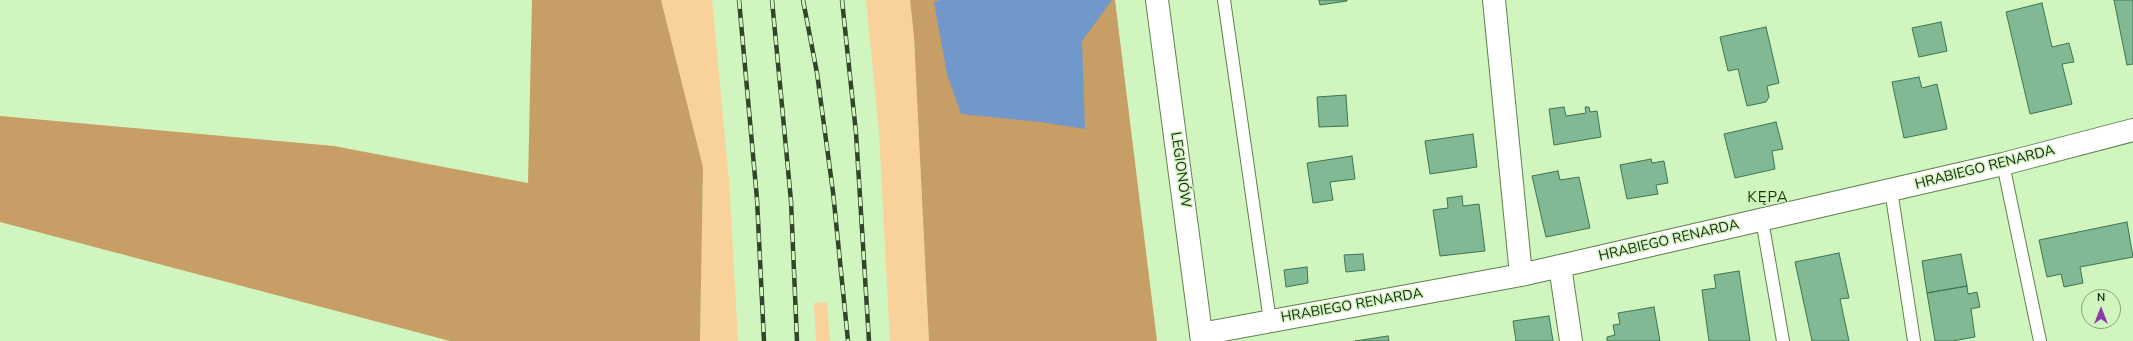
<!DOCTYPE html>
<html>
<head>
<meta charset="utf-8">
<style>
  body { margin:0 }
  #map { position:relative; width:2133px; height:341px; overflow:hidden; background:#d1f5bf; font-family:"Nunito Sans",sans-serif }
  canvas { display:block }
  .north { position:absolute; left:2081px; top:289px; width:40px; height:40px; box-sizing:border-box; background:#d1f5bf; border:1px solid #87a279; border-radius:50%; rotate:0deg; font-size:11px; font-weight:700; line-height:16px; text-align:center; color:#192611 }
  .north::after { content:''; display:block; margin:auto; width:14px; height:18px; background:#8b3bab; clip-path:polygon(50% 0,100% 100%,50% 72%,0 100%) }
</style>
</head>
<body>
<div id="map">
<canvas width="2133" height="341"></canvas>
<div class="north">N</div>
</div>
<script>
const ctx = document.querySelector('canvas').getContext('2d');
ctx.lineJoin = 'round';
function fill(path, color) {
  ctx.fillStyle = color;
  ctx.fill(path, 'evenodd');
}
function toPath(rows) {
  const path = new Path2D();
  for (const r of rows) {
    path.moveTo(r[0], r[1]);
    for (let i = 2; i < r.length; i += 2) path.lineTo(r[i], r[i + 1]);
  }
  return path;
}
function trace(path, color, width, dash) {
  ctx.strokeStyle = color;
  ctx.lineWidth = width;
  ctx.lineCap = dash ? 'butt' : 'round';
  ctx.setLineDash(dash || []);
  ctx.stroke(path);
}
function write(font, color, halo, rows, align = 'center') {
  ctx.font = font + ' "Nunito Sans",sans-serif';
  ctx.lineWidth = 3;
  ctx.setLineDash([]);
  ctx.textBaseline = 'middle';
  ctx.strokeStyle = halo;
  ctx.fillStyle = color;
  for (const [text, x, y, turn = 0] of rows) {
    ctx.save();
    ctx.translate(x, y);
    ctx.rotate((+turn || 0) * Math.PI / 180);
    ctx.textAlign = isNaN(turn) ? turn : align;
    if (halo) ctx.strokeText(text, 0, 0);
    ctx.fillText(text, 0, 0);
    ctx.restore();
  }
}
fill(toPath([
  [661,0,712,0,729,180,738,341,700,341,703,167],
  [866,0,910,0,914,37,929,341,890,341,879,131],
  [827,302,830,341,816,341,814,303]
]), '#f9d19b');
fill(toPath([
  [532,0,661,0,703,167,700,341,450,341,0,222,0,116,334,146,528,183],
  [910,0,1115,0,1157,341,929,341,914,37]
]), '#c79e65');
fill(toPath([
  [941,0,1112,0,1082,41,1085,129,1041,122,961,114,947,74,934,2]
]), '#7098cb');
const building = toPath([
  [1319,0,1347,0,1347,1,1320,5,1319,0],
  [2114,0,2133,0,2133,64,2127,65,2114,0],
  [2042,3,2052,47,2069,43,2074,62,2062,64,2072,104,2030,114,2006,12,2042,3],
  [1941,22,1947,51,1919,57,1912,28,1941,22],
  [1766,27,1779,83,1767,86,1769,97,1766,102,1747,106,1738,69,1728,71,1720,37,1766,27],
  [1919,77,1922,88,1937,84,1947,129,1904,138,1892,82,1919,77],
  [1346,95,1348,126,1319,127,1317,97,1346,95],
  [1564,107,1566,116,1586,113,1585,107,1589,107,1590,112,1597,111,1601,137,1554,145,1549,109,1564,107],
  [1776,122,1783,149,1772,151,1775,169,1735,178,1724,134,1776,122],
  [1473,134,1477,167,1430,174,1425,141,1473,134],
  [1352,156,1355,179,1330,182,1333,200,1313,203,1307,163,1352,156],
  [1651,159,1652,163,1664,161,1668,183,1656,185,1658,194,1627,199,1620,165,1651,159],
  [1558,171,1560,180,1579,177,1590,228,1546,237,1532,176,1558,171],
  [1462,196,1463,206,1479,204,1485,251,1440,256,1433,210,1448,208,1447,198,1462,196],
  [2127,222,2133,257,2080,267,2083,283,2064,287,2061,274,2047,277,2039,240,2127,222],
  [1839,253,1849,298,1840,299,1849,341,1812,341,1795,262,1839,253],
  [1363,254,1365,270,1346,272,1344,255,1363,254],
  [1961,254,1967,286,1927,293,1922,261,1961,254],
  [1307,267,1308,283,1286,287,1284,270,1307,267],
  [1739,271,1750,341,1709,341,1702,290,1716,288,1714,275,1739,271],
  [1967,286,1968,294,1977,292,1980,307,1971,309,1975,337,1952,341,1935,341,1927,293,1967,286],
  [1654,307,1660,341,1607,341,1607,337,1615,335,1613,325,1620,324,1618,313,1654,307],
  [1549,316,1553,341,1516,341,1513,321,1549,316],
  [1388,336,1389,341,1355,341,1388,336]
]);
fill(building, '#80b993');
trace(building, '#3d7552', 1);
const service = toPath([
  [1224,0,1270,321],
  [2003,164,2040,341],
  [1891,190,1914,341],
  [1762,220,1783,341]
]);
const minor = toPath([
  [1494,0,1521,275],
  [1560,266,1571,341],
  [1201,334,1521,275,2003,164,2133,130]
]);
const tertiary = toPath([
  [1157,0,1202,341]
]);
trace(service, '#60804e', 14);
trace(minor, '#60804e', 24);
trace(tertiary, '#60804e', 24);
trace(service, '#fff', 12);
trace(minor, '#fff', 22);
trace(tertiary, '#fff', 22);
const rail = toPath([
  [739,0,757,199,764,341],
  [772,0,791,201,797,341],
  [803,0,817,73,833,192,848,341],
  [842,0,856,133,869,341]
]);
trace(rail, '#34442b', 4.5);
trace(rail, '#d1f5bf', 3, [9]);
write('14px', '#192611', '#d1f5bf', [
  ["HRABIEGO RENARDA",1985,168,-14],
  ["LEGIONÓW",1180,170,82],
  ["HRABIEGO RENARDA",1669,241,-13],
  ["HRABIEGO RENARDA",1352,306,-10]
]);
ctx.letterSpacing = '1px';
write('15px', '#1a3604', '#d1f5bf', [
  ["KĘPA",1768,198]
]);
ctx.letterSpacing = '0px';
</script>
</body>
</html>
